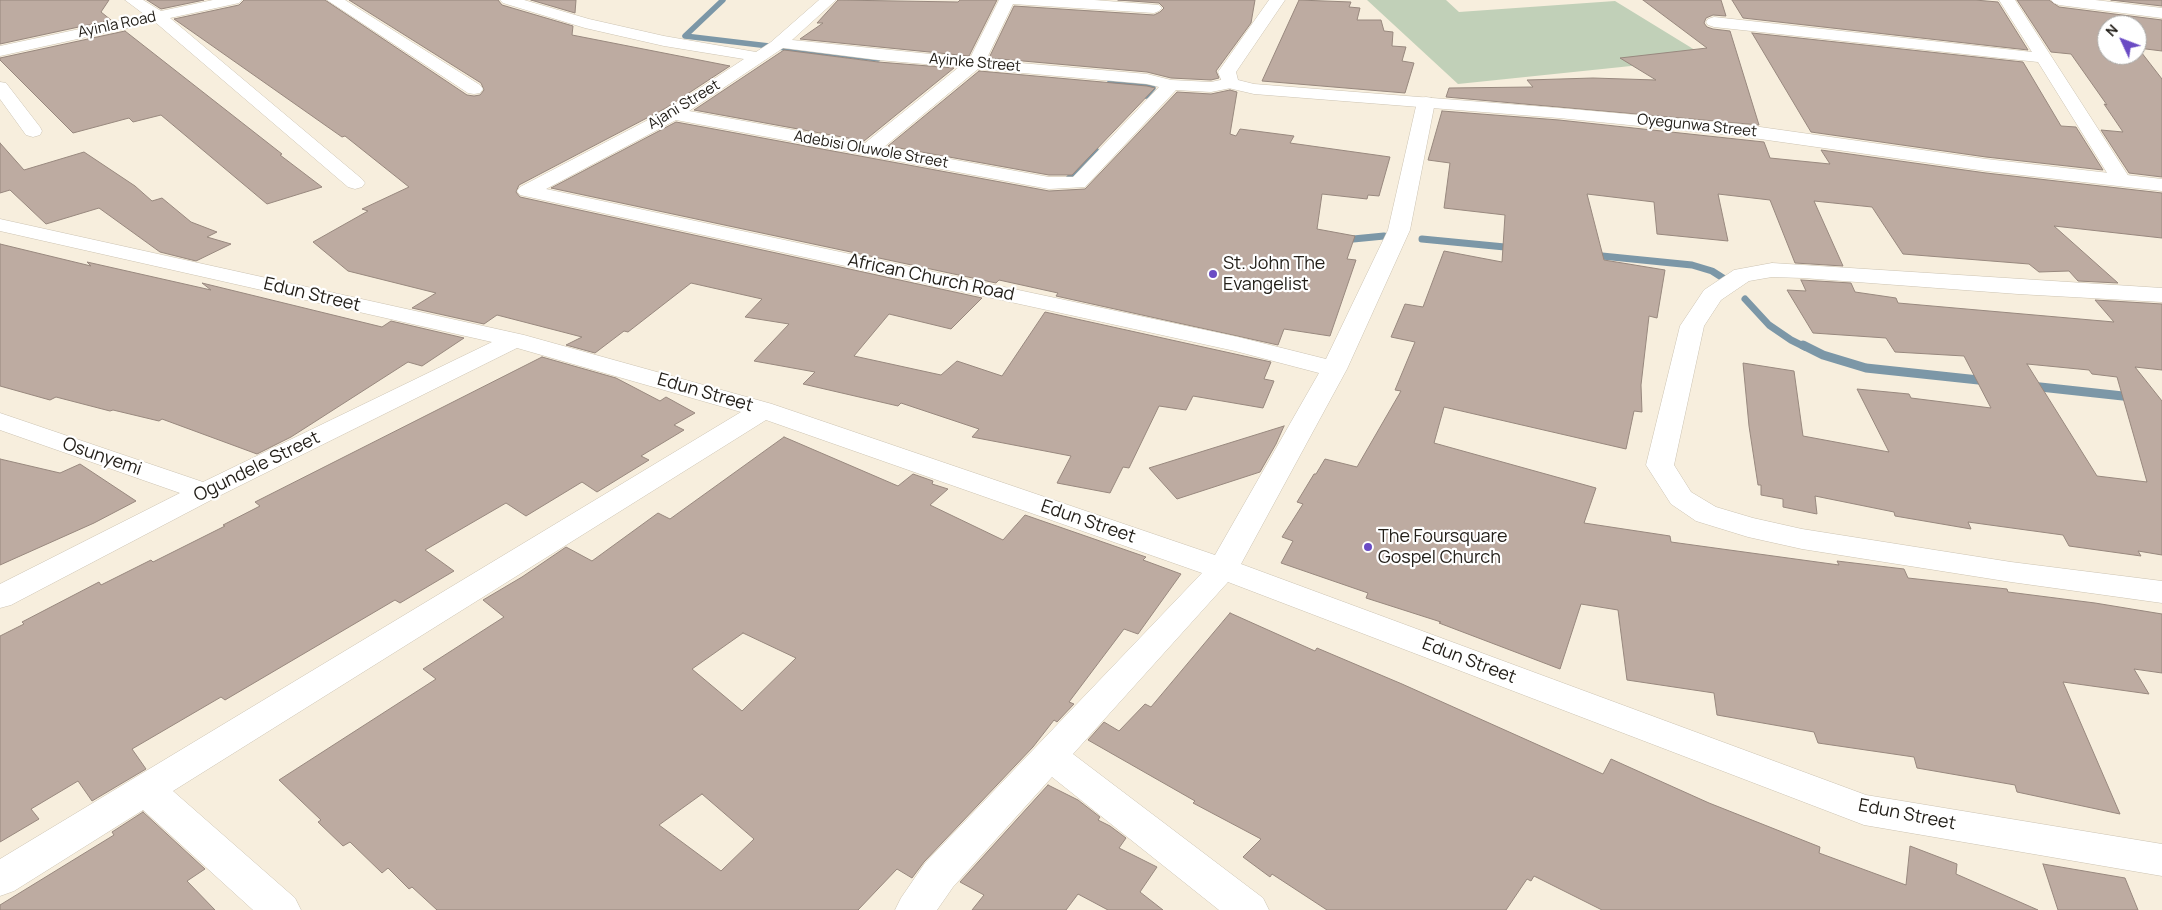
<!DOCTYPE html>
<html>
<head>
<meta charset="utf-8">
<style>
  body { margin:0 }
  #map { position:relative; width:2162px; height:910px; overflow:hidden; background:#f7eedd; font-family:Manrope,sans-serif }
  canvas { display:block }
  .north { position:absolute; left:2097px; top:15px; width:50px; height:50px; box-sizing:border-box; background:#fff; border:1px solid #a7a6a3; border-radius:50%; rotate:313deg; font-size:14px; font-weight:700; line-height:20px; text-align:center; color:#24201a }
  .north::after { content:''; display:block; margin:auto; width:18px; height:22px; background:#6a4bc4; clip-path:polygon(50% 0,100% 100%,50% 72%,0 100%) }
</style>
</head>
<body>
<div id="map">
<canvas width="2162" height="910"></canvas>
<div class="north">N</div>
</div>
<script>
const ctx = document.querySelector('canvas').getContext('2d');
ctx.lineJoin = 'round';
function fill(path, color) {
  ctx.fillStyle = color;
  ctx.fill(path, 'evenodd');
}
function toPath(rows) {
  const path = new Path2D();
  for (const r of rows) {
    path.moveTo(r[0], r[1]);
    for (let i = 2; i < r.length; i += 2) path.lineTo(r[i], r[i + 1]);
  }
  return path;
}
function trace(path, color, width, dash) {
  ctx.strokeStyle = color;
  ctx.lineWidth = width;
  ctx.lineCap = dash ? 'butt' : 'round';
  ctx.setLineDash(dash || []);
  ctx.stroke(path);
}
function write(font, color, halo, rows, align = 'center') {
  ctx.font = font + ' Manrope,sans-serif';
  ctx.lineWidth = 4.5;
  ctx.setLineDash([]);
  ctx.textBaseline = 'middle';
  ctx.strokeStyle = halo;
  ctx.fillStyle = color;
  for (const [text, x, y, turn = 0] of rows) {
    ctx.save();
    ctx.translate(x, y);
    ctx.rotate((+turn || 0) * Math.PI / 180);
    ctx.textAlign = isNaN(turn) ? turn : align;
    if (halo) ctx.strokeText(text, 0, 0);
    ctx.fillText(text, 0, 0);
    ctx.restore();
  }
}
fill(toPath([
  [1367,0,1446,0,1459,12,1615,1,1708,58,1458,84]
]), '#c1d0b8');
trace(toPath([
  [723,0,685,36,878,59],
  [1110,81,1153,88,1146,96],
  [1094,153,1096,150]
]), '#7c97a7', 5.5);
trace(toPath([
  [1068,180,1095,151],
  [1422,239,1515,248],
  [1343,240,1384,236],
  [1592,255,1692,265,1712,271,1723,278],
  [1745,299,1769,325,1791,340,1805,347]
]), '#7c97a7', 7);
trace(toPath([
  [1803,345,1823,355,1866,368,1988,381],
  [2031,386,2132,397]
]), '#7c97a7', 9);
const building = toPath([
  [0,0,109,0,101,12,111,20,0,44,0,0],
  [147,0,204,0,161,9,147,0],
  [244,0,325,0,467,95,474,96,480,95,484,90,481,83,349,0,498,0,502,5,573,26,572,35,730,66,666,108,519,185,516,192,520,197,982,298,951,329,889,314,854,356,941,375,957,361,1002,376,1045,312,1271,362,1264,379,1274,381,1263,408,1193,396,1186,410,1159,406,1129,468,1123,467,1110,493,1057,483,1071,456,972,437,979,429,901,403,898,406,803,384,815,372,754,361,789,324,745,317,762,299,691,283,628,332,624,331,595,353,566,345,582,337,497,315,484,324,412,308,436,293,348,271,313,242,368,211,362,209,409,187,345,136,342,137,174,19,239,5,244,0],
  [531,0,576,0,575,13,531,0],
  [838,0,958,2,960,0,997,0,969,56,800,39,823,23,817,23,838,0],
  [1118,0,1255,0,1251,23,1216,71,1219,78,1211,80,1171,78,1147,72,989,58,1014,6,1154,15,1160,12,1164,8,1159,3,1118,0],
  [1299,0,1351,2,1349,7,1360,8,1357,20,1381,20,1384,31,1393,32,1392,46,1406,47,1402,61,1414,63,1405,93,1262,81,1299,0],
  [1643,0,1721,0,1726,16,1713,15,1706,18,1704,23,1707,27,1713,29,1730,31,1759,125,1446,97,1449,88,1533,87,1527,80,1593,78,1656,80,1620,58,1707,48,1643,0],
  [1732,0,1975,0,1998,2,2028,50,1743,18,1732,0],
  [2017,0,2049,0,2059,7,2162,20,2162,51,2138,48,2162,79,2162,177,2129,173,2101,130,2123,132,2104,104,2107,105,2071,54,2051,52,2017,0],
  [2107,25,2137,25,2137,55,2107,55,2107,25],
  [2111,0,2162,0,2162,6,2111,0],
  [125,31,282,154,280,155,322,187,267,204,161,115,133,122,129,118,73,133,0,60,0,58,125,31],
  [1752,33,2023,62,2061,126,2076,127,2103,170,1986,157,1811,132,1752,33],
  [784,50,878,62,954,68,864,141,694,110,784,50],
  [979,71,1147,86,1155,88,1072,175,1049,175,888,146,979,71],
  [1230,90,1237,92,1230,134,1236,136,1240,129,1294,136,1290,143,1390,157,1379,196,1368,195,1367,199,1322,194,1317,229,1355,236,1347,259,1356,260,1330,336,1284,329,1278,345,1056,296,1058,293,999,280,996,283,551,188,676,122,1049,191,1085,189,1177,92,1211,94,1230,90],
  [1442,111,1559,120,1764,142,1770,158,1830,164,1821,150,1986,173,2162,193,2162,238,2054,226,2118,283,2078,281,2069,271,2039,272,2029,264,1903,254,1872,207,1814,201,1843,266,1795,263,1770,200,1718,194,1728,241,1657,234,1654,202,1587,194,1604,260,1665,270,1657,318,1649,316,1641,385,1642,412,1634,411,1626,449,1444,407,1434,443,1596,488,1584,523,1670,536,1671,542,1839,565,1837,561,1904,569,1908,578,2007,589,2008,592,2095,603,2162,614,2162,673,2134,669,2149,694,2063,682,2120,814,2017,792,2015,785,1917,768,1914,757,1818,743,1814,732,1717,715,1714,693,1627,680,1618,610,1581,604,1560,669,1439,623,1441,622,1366,598,1368,593,1281,563,1293,541,1282,537,1303,504,1297,502,1314,474,1316,474,1325,459,1357,467,1401,391,1395,390,1415,342,1391,337,1405,304,1423,307,1444,251,1502,262,1505,215,1444,208,1450,163,1428,160,1442,111],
  [0,143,24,170,84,152,135,186,152,201,162,198,191,222,217,232,207,237,231,244,196,261,160,252,99,208,46,224,10,190,0,193,0,143],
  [0,244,91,266,87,262,211,290,202,283,382,327,391,321,464,338,422,366,408,362,291,437,257,454,162,419,159,421,113,410,110,411,56,397,50,400,0,386,0,244],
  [1801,280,1851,283,1855,292,1896,298,1898,303,2114,322,2095,300,2162,304,2162,370,2135,367,2162,401,2162,555,2138,551,2141,556,2069,546,2063,535,1968,522,1971,529,1895,516,1894,512,1815,496,1817,514,1783,507,1783,499,1761,495,1761,485,1758,485,1749,426,1743,363,1794,371,1803,436,1889,452,1857,389,1909,394,1911,398,1991,408,1964,356,1895,352,1886,338,1813,333,1787,290,1806,291,1801,280],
  [2027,364,2089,370,2092,374,2117,377,2147,482,2097,476,2027,364],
  [542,357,616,378,660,401,666,397,695,413,674,425,684,430,641,456,649,460,597,492,582,482,526,516,506,503,425,550,454,571,400,603,395,600,225,700,221,697,132,749,146,769,92,801,78,781,31,809,39,819,0,842,0,636,24,624,22,622,99,582,101,585,151,560,153,562,225,526,223,525,260,506,255,502,542,357],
  [1284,426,1276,444,1260,472,1177,499,1149,468,1284,426],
  [784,437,898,486,913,474,933,481,932,484,948,489,930,505,1003,540,1025,515,1146,557,1143,560,1181,574,1138,634,1124,629,1069,702,1074,704,1057,722,1054,720,1033,747,924,862,912,878,897,869,858,910,437,910,412,887,409,889,388,868,382,873,350,842,343,846,318,822,321,820,279,780,436,679,423,669,504,617,483,600,522,577,566,547,592,561,658,513,670,519,784,437],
  [743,633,796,658,742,711,692,669,743,633],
  [702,794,754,839,721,871,659,825,702,794],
  [0,459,60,473,80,464,136,501,94,523,0,565,0,459],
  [1230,613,1315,651,1317,648,1402,684,1603,774,1611,759,1709,803,1820,847,1819,853,1906,885,1910,846,1957,864,1956,874,2038,910,1602,910,1534,876,1531,881,1527,879,1506,910,1327,910,1272,874,1270,877,1243,857,1261,839,1193,803,1195,801,1088,740,1104,722,1119,731,1145,704,1151,707,1230,613],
  [1048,785,1078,800,1100,817,1098,820,1110,826,1126,838,1119,848,1157,867,1140,892,1163,910,1108,910,1078,894,1066,910,972,910,984,895,960,882,1048,785],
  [143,812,205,869,187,881,215,910,0,910,0,905,114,835,112,832,143,812],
  [2043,864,2125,878,2138,910,2058,910,2043,864]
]);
fill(building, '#bdaba1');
trace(building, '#98887e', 1);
const minor = toPath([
  [125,0,143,0,161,11,213,0,242,0,239,3,170,18,362,179,365,183,362,187,355,189,348,187,155,22,0,56,0,46,145,15,125,0],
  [327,0,345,0,480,85,483,89,480,93,474,94,468,93,327,0],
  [500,0,524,0,589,19,664,36,756,52,771,42,819,0,836,0,792,40,970,58,999,0,1094,0,1159,5,1162,8,1159,11,1154,13,1013,4,986,60,1147,74,1171,80,1211,82,1230,78,1236,79,1239,83,1236,87,1211,92,1176,90,1085,187,1049,189,676,120,546,189,1238,337,1326,359,1388,230,1417,102,1420,98,1426,97,1432,98,1435,102,1410,230,1347,369,1241,564,1866,795,2162,844,2162,876,1864,825,1228,582,1073,754,1263,898,1269,910,1219,910,1052,777,953,887,937,910,895,910,901,898,925,863,1202,573,766,420,173,791,295,898,301,910,253,910,143,810,14,891,0,896,0,859,741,412,517,348,215,498,11,605,0,608,0,584,180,493,0,430,0,413,203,482,492,342,0,231,0,219,524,335,772,404,1215,555,1319,373,1235,351,520,195,517,191,520,187,667,110,744,59,664,46,585,28,503,3,500,0],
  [783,48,878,60,959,67,865,143,689,111,783,48],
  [978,69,1147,84,1159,87,1073,177,1049,177,884,147,978,69],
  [1999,0,2015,0,2131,180,2128,184,2121,186,2114,184,2038,62,1714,27,1708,25,1706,22,1708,19,1714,17,2032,52,1999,0],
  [2051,0,2095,0,2162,8,2162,18,2059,5,2054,3,2051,0],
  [0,82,6,83,40,127,42,131,40,135,33,137,26,135,0,99,0,82],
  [1772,263,2162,288,2162,302,2018,294,1803,278,1772,277,1749,281,1721,300,1704,326,1674,465,1691,492,1716,507,1753,518,1802,529,2011,562,2162,581,2162,603,2011,582,1802,549,1748,537,1696,521,1671,504,1646,465,1680,326,1704,290,1734,270,1772,263]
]);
const tertiary = toPath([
  [1269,0,1285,0,1236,72,1238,80,1254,84,1559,108,1739,124,1986,159,2162,179,2162,191,1986,171,1739,136,1559,118,1254,94,1224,87,1218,72,1269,0]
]);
trace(minor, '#ccc3b2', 1);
trace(tertiary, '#ccc3b2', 1);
fill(minor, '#fff');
fill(tertiary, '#fff');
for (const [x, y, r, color] of [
  [1213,274,5,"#6a4bc4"],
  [1368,547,5,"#6a4bc4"]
]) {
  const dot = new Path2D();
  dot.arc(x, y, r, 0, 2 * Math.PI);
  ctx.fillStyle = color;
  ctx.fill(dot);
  trace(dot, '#fff', 2);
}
write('15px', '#24201a', '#fff', [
  ["Ayinla Road",117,25,-12],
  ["Ayinke Street",975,63,5],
  ["Ajani Street",684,105,-31],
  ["Oyegunwa Street",1697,126,6],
  ["Adebisi Oluwole Street",871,150,10]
]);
write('18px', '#24201a', '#fff', [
  ["St. John The",1223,264],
  ["Evangelist",1223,285],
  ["The Foursquare",1378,537],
  ["Gospel Church",1378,558]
], 'left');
write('18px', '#24201a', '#fff', [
  ["African Church Road",931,278,12],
  ["Edun Street",312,295,13],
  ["Edun Street",705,393,16],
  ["Osunyemi",102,457,19],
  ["Ogundele Street",257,467,-26],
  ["Edun Street",1088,522,19],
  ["Edun Street",1469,661,21],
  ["Edun Street",1907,815,11]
]);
</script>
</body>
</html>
